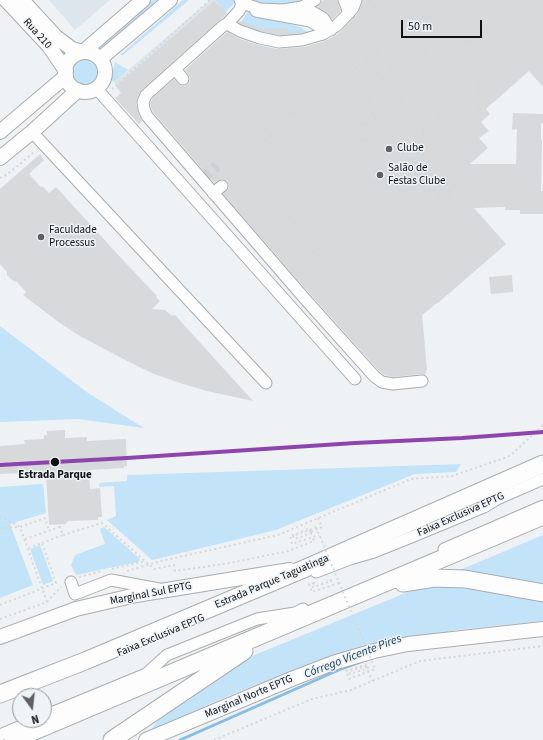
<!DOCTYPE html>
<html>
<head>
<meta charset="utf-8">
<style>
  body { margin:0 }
  #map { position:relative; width:543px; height:740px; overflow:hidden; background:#eff2f5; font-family:"Source Sans 3",sans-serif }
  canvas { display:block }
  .north { position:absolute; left:12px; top:688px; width:40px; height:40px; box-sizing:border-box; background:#edf3f7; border:1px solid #95999c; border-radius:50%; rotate:165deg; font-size:11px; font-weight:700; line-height:16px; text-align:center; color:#111214 }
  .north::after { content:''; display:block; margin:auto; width:14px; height:18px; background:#5f6063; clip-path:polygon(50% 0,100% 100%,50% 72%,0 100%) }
  .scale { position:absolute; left:401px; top:20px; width:81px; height:18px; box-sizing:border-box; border:2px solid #111214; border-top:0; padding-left:5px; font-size:12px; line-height:14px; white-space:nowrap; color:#111214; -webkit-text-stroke:3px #edf3f7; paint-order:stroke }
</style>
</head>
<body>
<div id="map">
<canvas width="543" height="740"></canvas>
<div class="north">N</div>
<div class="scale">50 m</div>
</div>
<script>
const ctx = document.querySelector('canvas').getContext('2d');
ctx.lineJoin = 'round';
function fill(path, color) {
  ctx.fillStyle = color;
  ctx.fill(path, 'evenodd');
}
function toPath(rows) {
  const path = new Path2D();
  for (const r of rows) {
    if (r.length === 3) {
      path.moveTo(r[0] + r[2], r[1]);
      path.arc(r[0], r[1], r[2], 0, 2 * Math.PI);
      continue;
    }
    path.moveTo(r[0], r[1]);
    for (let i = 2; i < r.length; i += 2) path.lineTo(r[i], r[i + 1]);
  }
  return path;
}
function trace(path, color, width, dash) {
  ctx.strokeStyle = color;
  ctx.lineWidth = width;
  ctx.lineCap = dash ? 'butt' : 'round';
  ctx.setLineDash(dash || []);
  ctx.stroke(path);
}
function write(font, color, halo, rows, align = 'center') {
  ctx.font = font + ' "Source Sans 3",sans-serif';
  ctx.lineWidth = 3;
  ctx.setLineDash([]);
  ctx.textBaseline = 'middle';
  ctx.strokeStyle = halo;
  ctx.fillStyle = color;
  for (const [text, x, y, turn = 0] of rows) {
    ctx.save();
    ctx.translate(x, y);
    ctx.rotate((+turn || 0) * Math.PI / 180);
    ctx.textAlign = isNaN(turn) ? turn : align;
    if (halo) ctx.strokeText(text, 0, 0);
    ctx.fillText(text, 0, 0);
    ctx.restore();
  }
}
fill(toPath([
  [49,0,110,0,75,30],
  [210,0,215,0,230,17,131,102,121,92,114,82]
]), '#dde6ec');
fill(toPath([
  [152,0,160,0,99,53,96,49],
  [183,0,189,0,123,55,120,55],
  [215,0,233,0,235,3,225,12],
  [243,0,315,0,283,8],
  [249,10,260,15,300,27,309,33,280,39,238,26],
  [84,71,15],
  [115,62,128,70,114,82,107,76,114,67],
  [0,326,88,393,144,428,78,419,0,422],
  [461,464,456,472,415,474,276,530,152,560,107,520,116,516,114,486,99,487,99,483,127,481,127,475],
  [43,484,46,513,10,524,33,585,0,598,0,487],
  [104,527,140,559,138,562,76,575,71,565,75,555,105,544,100,529],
  [543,535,543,621,456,630,326,659,235,693,151,730,164,712,252,656,386,601],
  [40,545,53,581,43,585,30,549]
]), '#c3e3f9');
trace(toPath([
  [180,740,341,669,360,662]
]), '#88bee1', 3);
fill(toPath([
  [324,0,337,0,341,11,332,20,327,12,317,7],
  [363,0,543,0,543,87,529,71,486,109,490,114,481,122,489,131,479,138,488,148,470,164,516,164,517,129,512,130,513,113,543,114,543,123,541,123,541,140,542,140,541,191,543,191,543,214,520,214,520,210,505,210,505,207,474,208,506,244,438,303,437,303,422,315,427,369,425,375,421,374,393,377,385,375,380,372,310,294,223,194,229,188,229,185,227,181,225,180,221,179,214,183,153,112,151,107,150,103,152,99,174,79,181,86,184,86,188,84,190,81,190,78,185,70,227,32,238,38,258,45,278,49,304,47,325,41,335,36,341,31,358,13],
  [214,1,227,13,141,90,137,99,136,103,138,112,142,121,139,124,115,98,121,93,116,86],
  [239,21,260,28,272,29,287,28,288,32,303,32,279,35,262,31,243,25,238,22],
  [40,154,44,160,29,174,41,187,42,186,49,193,56,187,122,259,157,296,156,297,160,301,152,309,165,310,172,316,175,315,253,401,207,391,183,384,154,374,131,363,78,335,60,323,23,295,26,292,17,282,13,281,7,275,7,272,0,264,0,189],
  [512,275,513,292,491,294,489,277],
  [65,430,65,438,87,437,87,441,126,439,127,466,124,466,124,468,89,470,90,489,100,488,102,517,98,517,98,520,68,521,68,522,66,523,66,524,49,525,46,474,27,476,26,473,0,474,0,446,25,444,24,440,44,439,44,435,47,435,47,431]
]), '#d7d9db');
trace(toPath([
  [201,179,217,166]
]), '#ced0d3', 11, [11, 5.5]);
const minor = toPath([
  [240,0,245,4,260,9,283,10,302,7,315,0],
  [344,0,349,13],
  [356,0,353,8,345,17,336,26,323,34,302,40,279,42,260,38,240,31,227,24,223,26,146,95,143,102,144,109,147,116,305,299,375,377,382,382,393,384,422,381],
  [254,7,256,11,310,21,320,27,323,34],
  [297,11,310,11,316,14,323,18,331,30],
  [227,24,239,11,243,2],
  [175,69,183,79],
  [96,88,355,379],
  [32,132,266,383],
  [213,193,222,186],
  [444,549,543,506],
  [316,572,350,559,374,552,409,538,484,507,497,499,543,479],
  [71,582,75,594,111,580,159,589],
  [44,716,146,674,167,655,257,619,295,613,303,609],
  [0,735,35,720]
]);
const major = toPath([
  [6,0,49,46,66,71],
  [22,0,56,37,72,49,83,52,143,0],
  [85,72,20],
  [100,59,170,0],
  [0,132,66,76],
  [0,158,32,132,78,90],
  [0,637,76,609,136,595,290,570],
  [146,740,294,678,333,663,374,651,408,644,543,629]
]);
const highway = toPath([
  [403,583,434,578,465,579,543,593],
  [0,694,85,661,306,568,543,464],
  [13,740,543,516],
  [112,740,244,651]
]);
trace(minor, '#aaacae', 13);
trace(major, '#aaacae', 16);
trace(highway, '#aaacae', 19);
trace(toPath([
  [368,0,379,12],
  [383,0,387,5],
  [421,0,426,8],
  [374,7,382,0],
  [410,22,426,8,443,30,444,35,444,40,436,59,422,79,411,91],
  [404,24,409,20,410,22,412,23,407,28],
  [343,34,401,100,411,91,352,25],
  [387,40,386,38,393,32],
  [444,40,461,42,473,41,479,42,483,46,487,55,489,65,487,71,482,75,480,80,475,80],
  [321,45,331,56],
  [421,45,427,51,422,55,432,66],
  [310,49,322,63],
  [411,54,416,60,422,55],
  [288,58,296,52],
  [237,60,242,66],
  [433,64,436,67,437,74,439,76,447,78],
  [345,71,352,64,356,68],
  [437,74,433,80,429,81,426,84,426,90,428,95,436,102,439,115,432,128,431,135,446,135],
  [267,75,288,58,325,102],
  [382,78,391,69],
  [352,79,360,72,356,68,387,40,390,42,397,36],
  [272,81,293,64],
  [112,89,210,0],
  [250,89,256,84],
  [317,92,332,81],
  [401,100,393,108,398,116,403,121,409,124,416,124,421,127,423,129,423,135,431,135,432,140,440,153,441,157,440,163,438,167,433,175,433,178,436,184,443,191,448,193,448,199],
  [355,103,360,109,365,104,379,122,386,123,391,122,398,126,402,131,404,142,407,149,412,151,418,152,422,154,425,157,429,165],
  [365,104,371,100,366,94],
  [278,105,281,109,286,105,293,114],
  [286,105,291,101,287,97],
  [247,106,271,135,264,141],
  [393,108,382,115,365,124,356,126,347,125,341,123,331,119,326,115,309,112,296,111,280,124,279,134,281,146,305,189,315,195,322,202,329,212,344,228,350,246,351,253,357,259,418,301],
  [202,110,212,102,223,115,237,103,242,109,257,98],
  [313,112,339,89],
  [210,120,220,111],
  [379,122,374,134,373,143,370,146,361,151,356,156,355,158,355,173,364,183,378,185,388,179,397,178,401,178,408,181,419,182,427,178,429,176,429,174,430,170,429,165,433,157,430,150,422,140,422,138,423,135],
  [474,131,479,131,478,120,480,116,479,87,480,80],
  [176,133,191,120],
  [296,133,308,132],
  [294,134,306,116,304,112],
  [271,135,279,134],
  [351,140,356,140,361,141,364,141,374,137],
  [368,140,372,130,372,121],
  [183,142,198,128],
  [219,142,223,147],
  [215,145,219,150],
  [327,151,332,151],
  [292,166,299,162,302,157],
  [281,170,285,166,290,172],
  [0,178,6,175,20,164,35,151],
  [290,180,294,177,290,172,294,170],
  [265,183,258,174,262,171,254,162,272,145,266,139],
  [448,193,449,190,455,185,460,182,462,178,464,175,463,163,475,157,479,152,477,141,479,131],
  [272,195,304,234],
  [267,199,285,219],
  [437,209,439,204,439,199],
  [321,226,332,216],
  [438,232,436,234,432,236,429,235,425,231,423,223,427,214,434,209,441,210],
  [328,234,340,224],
  [264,236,315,195],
  [313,244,317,249],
  [310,247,314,252],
  [318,248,331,263,326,267,313,253,318,248],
  [284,257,291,252],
  [331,263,350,246],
  [345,263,351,253],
  [365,264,372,254,387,254,388,179],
  [290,267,298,260],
  [418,304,4],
  [420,301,427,275,432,263,442,250,443,242,437,229,436,223,440,211,448,210,457,211,464,225,466,225,470,218,470,216,463,207,454,204,448,199,439,199,439,195,437,193,430,188,423,179],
  [422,303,432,301],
  [412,328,412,321,416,317,419,308],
  [0,516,20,527],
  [0,528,19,527],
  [310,530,316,527],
  [310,532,310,530,293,536,294,539,312,533,310,528,290,536,292,544,319,535],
  [311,532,322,527,318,518],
  [63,535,102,523,154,569,174,565,175,571,230,563,288,551,314,541,313,537],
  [25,539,60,527],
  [42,543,63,535,60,527,60,523],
  [112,569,142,562,146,564],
  [127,571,161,561,278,535,411,479,452,476,510,456,543,425],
  [79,577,102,571],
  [314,583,309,584,312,592,339,583],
  [315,583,312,584,313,587,331,581,330,578],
  [47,602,20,527,45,518,49,531],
  [0,605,56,583,42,543,28,548],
  [0,619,47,602,61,587],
  [366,666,372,681],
  [214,740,312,699,351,690,420,661,543,646]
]), '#d6d8d8', 2, [2, 3]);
trace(minor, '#fdfdfe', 11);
trace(major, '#fdfdfe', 14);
trace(highway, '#fdfdfe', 17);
trace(toPath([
  [316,527,375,669,349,679,346,671,367,664,368,668,350,674,349,671,366,666]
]), '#d6d8d8', 2, [2, 3]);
trace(toPath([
  [0,465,127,458,355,443,462,438,543,432]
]), '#8e44ad', 4);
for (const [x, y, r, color] of [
  [389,149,4,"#5f6063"],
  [380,175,4,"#5f6063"],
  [41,237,4,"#5f6063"],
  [55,462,5,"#111214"]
]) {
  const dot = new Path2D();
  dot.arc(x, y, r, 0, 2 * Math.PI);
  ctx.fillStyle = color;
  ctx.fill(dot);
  trace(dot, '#edf3f7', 1.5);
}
write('11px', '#111214', '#edf3f7', [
  ["Rua 210",37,34,48],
  ["Faixa Exclusiva EPTG",461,515,-24],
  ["Estrada Parque Taguatinga",272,582,-23],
  ["Marginal Sul EPTG",151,594,-11],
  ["Faixa Exclusiva EPTG",161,636,-23],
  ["Marginal Norte EPTG",249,697,-23]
]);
write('11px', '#111214', '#edf3f7', [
  ["Clube",397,149],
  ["Salão de",388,169],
  ["Festas Clube",388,182],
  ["Faculdade",49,231],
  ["Processus",49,244]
], 'left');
write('bold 11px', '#111214', '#edf3f7', [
  ["Estrada Parque",55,476]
]);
write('italic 12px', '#18394f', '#edf3f7', [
  ["Córrego Vicente Pires",353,657,-21]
]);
</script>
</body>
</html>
